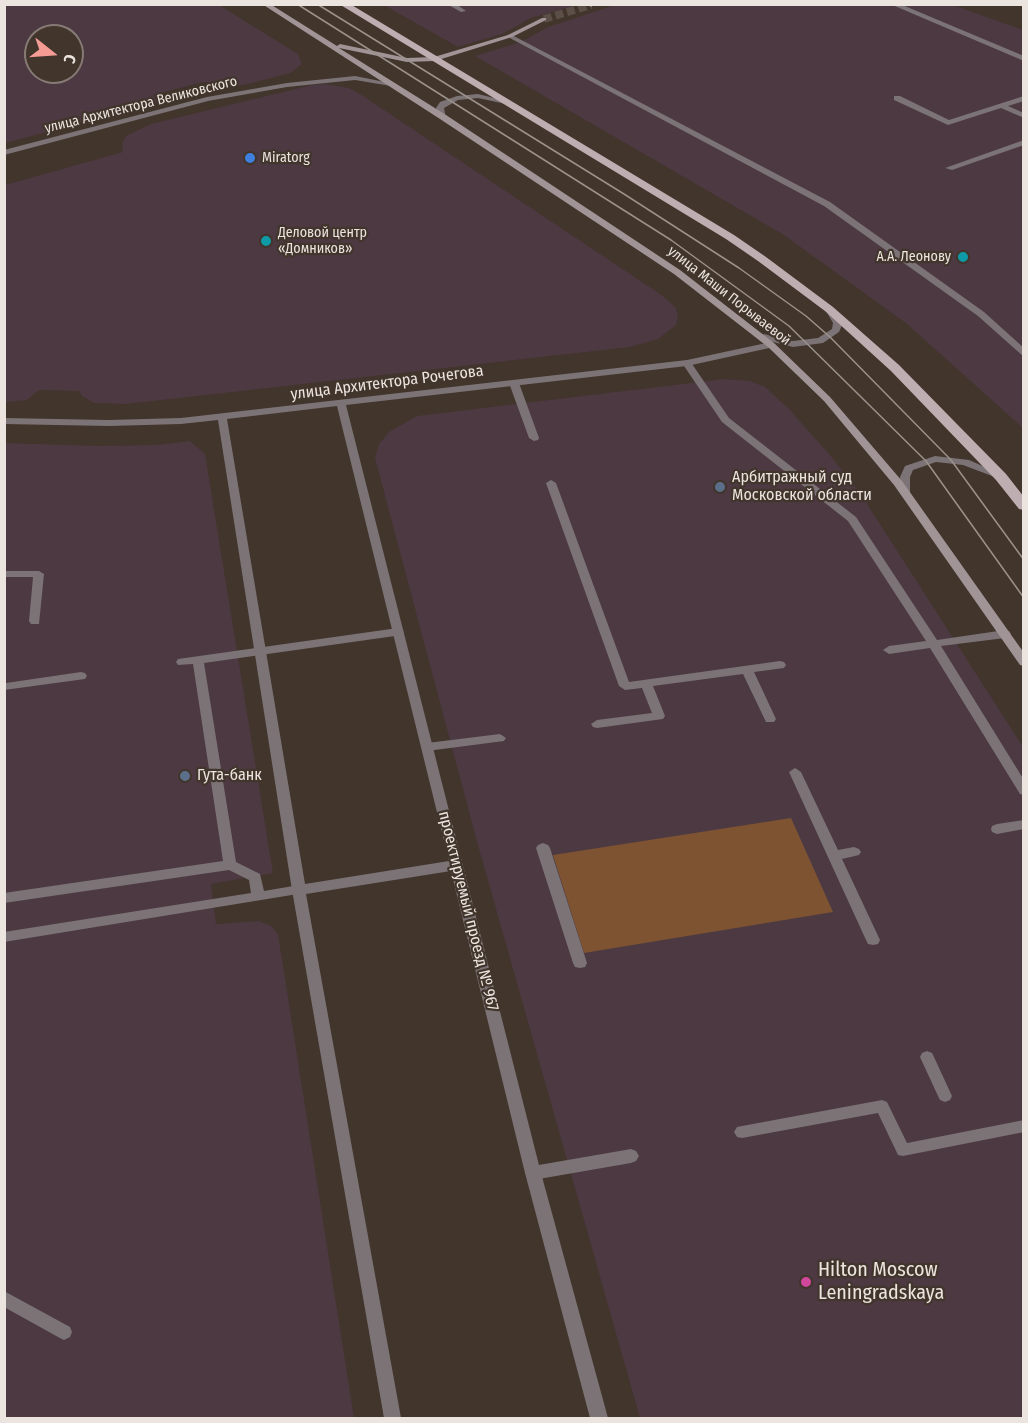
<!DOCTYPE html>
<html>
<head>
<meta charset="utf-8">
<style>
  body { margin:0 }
  #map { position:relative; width:1028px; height:1423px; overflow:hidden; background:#41352c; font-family:"Fira Sans Condensed",sans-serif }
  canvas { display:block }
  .frame { position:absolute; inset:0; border:6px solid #ece4df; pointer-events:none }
  .north { position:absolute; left:24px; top:24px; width:60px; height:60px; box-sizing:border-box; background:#41352c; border:2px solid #857b74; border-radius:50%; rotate:107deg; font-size:16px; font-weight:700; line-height:24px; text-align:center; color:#ece4df }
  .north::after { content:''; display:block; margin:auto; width:21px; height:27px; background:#f59c95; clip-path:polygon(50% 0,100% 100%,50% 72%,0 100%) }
</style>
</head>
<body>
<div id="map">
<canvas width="1028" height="1423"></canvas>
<div class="frame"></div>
<div class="north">С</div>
</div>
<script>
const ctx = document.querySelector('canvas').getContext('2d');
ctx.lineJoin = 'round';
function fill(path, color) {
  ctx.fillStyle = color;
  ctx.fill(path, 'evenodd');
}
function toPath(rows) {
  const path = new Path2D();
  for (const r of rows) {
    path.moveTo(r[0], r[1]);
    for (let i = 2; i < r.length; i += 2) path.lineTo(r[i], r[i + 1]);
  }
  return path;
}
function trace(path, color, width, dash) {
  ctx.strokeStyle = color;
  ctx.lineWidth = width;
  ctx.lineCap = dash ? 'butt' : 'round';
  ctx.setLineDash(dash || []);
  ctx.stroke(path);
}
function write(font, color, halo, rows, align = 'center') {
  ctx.font = font + ' "Fira Sans Condensed",sans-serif';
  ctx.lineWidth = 4.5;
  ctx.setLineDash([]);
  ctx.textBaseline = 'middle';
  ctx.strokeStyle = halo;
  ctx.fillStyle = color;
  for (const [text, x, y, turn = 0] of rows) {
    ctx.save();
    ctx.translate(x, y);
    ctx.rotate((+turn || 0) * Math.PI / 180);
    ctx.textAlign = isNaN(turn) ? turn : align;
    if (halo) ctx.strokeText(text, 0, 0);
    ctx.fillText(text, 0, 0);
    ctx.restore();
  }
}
fill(toPath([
  [5,4,219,5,298,54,302,64,290,73,248,84,232,87,203,82,153,95,159,103,5,143],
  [36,36,72,36,72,72,36,72],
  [618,4,953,5,1023,30,1023,428,907,324,784,235,475,56,521,42,548,27],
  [384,5,577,5,531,18,502,34,458,47],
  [326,84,349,88,363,96,663,296,676,308,678,317,676,325,658,339,630,347,126,404,94,403,82,396,79,391,39,390,27,400,5,402,5,185,123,152,122,144,126,136,151,124,312,85],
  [724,379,750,381,765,387,789,409,830,455,860,493,1023,747,1023,1418,640,1418,476,838,375,458,379,444,389,432,417,416],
  [190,441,205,454,273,873,211,884,216,924,259,921,271,926,278,934,354,1418,5,1418,5,443,98,446,158,445]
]), '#4c3942');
fill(toPath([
  [791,818,833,912,584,953,553,855]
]), '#7e5332');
trace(toPath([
  [544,19,591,5]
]), '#5b4f47', 8, [8, 4]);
fill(toPath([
  [447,4,456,4,466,11,461,12,447,4],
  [890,4,900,4,1024,56,1024,61,890,4],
  [510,34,830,202,984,312,1024,348,1024,357,978,316,824,206,508,37,506,36,510,34],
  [894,96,900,96,949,120,1024,96,1024,101,1008,106,1024,113,1024,118,1001,108,948,125,894,100,894,96],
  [1024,140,1024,145,952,170,945,168,1024,140],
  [687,360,690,361,729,418,856,517,937,640,1005,630,1009,631,1011,634,1009,637,1005,638,941,646,1024,780,1024,795,1020,794,930,648,889,654,883,650,889,646,926,641,848,521,722,422,682,363,687,360],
  [514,380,519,383,539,438,538,440,534,441,529,438,509,383,514,380],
  [551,480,556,483,629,682,780,661,784,662,786,665,784,668,754,672,776,719,774,722,766,722,743,674,653,686,665,716,663,719,597,728,593,727,591,724,597,720,652,713,642,688,625,690,619,686,546,483,551,480],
  [4,571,39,571,44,574,39,624,31,624,29,621,33,577,4,577,4,571],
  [398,628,404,632,402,635,204,663,236,862,260,874,264,891,299,885,304,887,306,890,304,893,4,942,4,932,251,893,249,880,229,870,4,903,4,893,223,861,193,664,178,665,176,662,178,659,398,628],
  [81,672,85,673,87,676,85,679,4,690,6,683,81,672],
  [500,734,506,738,504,741,427,751,421,747,427,743,500,734],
  [795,768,801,772,838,850,854,847,859,849,861,852,859,855,842,859,880,940,878,944,873,945,868,944,866,940,789,772,795,768],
  [1024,820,1024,829,997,834,992,832,991,829,992,826,997,824,1024,820],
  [543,843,548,845,550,848,587,963,585,967,580,968,575,967,573,963,536,848,538,845,543,843],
  [927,1051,932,1053,934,1057,952,1096,950,1100,945,1102,940,1100,938,1096,920,1057,922,1053,927,1051],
  [882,1100,887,1102,907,1143,1024,1120,1024,1132,903,1156,898,1155,878,1113,742,1138,737,1137,734,1132,737,1127,742,1126,882,1100],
  [631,1149,636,1151,639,1156,636,1161,631,1163,533,1180,528,1178,525,1173,528,1168,533,1166,631,1149],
  [4,1291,70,1327,72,1332,70,1337,64,1340,58,1337,4,1307,4,1291]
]), '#7b7375');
fill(toPath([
  [355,76,395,84,391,86,355,80,287,87,208,101,4,155,4,150,207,97,287,83,355,76],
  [478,94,510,102,506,104,478,98,458,100,444,108,446,119,439,117,436,108,440,102,457,96,478,94],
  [831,308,834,309,843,323,839,332,823,343,793,347,761,339,759,337,764,334,793,341,818,338,832,329,833,323,826,311,831,308],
  [771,342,776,345,774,347,687,366,346,405,541,1173,608,1418,590,1418,525,1173,451,871,306,894,401,1418,384,1418,292,890,218,420,181,424,109,426,4,424,4,418,109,420,181,418,687,360,771,342],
  [337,406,449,861,305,884,227,419,337,406],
  [935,456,969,460,1005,476,1000,479,963,465,936,462,913,470,910,477,910,492,905,495,901,494,900,477,905,466,935,456]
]), '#7b7375');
fill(toPath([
  [262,4,270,4,337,46,340,44,407,58,434,57,508,35,542,18,546,18,546,20,512,37,435,61,407,62,339,48,446,115,680,270,774,343,830,397,902,481,1024,653,1024,666,1020,665,894,485,824,401,768,347,674,274,440,119,262,4],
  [594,4,591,7,588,5,588,4,594,4]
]), '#a19497');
fill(toPath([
  [339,4,350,4,734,235,766,257,833,307,899,365,1006,474,1024,497,1024,510,1019,509,996,480,891,371,825,311,758,261,726,239,339,4]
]), '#bfaeb1');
trace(toPath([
  [297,4,671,240,789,326,926,461,1024,598],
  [317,4,624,194,739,268,806,316,830,337,951,460,1024,560]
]), '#9b928b', 1.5);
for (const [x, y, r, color] of [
  [250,158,6,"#3f7fe0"],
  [266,241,6,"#0f9aa8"],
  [963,257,6,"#0f9aa8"],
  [720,487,6,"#5c6f8a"],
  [185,776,6,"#5c6f8a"],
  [806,1282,6,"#d1479c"]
]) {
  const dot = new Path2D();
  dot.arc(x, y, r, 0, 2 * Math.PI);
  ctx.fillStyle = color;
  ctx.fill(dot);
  trace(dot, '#41352c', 2);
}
write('14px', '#ece4df', '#41352c', [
  ["улица Архитектора Великовского",141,105,-14],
  ["улица Маши Порываевой",729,296,38]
]);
write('14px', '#ece4df', '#41352c', [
  ["Miratorg",262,158],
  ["Деловой центр",278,233],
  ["«Домников»",278,249],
  ["А.А. Леонову",951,257,"right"]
], 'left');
write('16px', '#ece4df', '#41352c', [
  ["улица Архитектора Рочегова",387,383,-7],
  ["проектируемый проезд № 967",468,911,76]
]);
write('16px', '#ece4df', '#41352c', [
  ["Арбитражный суд",732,478],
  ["Московской области",732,496],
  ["Гута-банк",197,776]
], 'left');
write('20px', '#ece4df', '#41352c', [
  ["Hilton Moscow",818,1270],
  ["Leningradskaya",818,1293]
], 'left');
</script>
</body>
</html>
